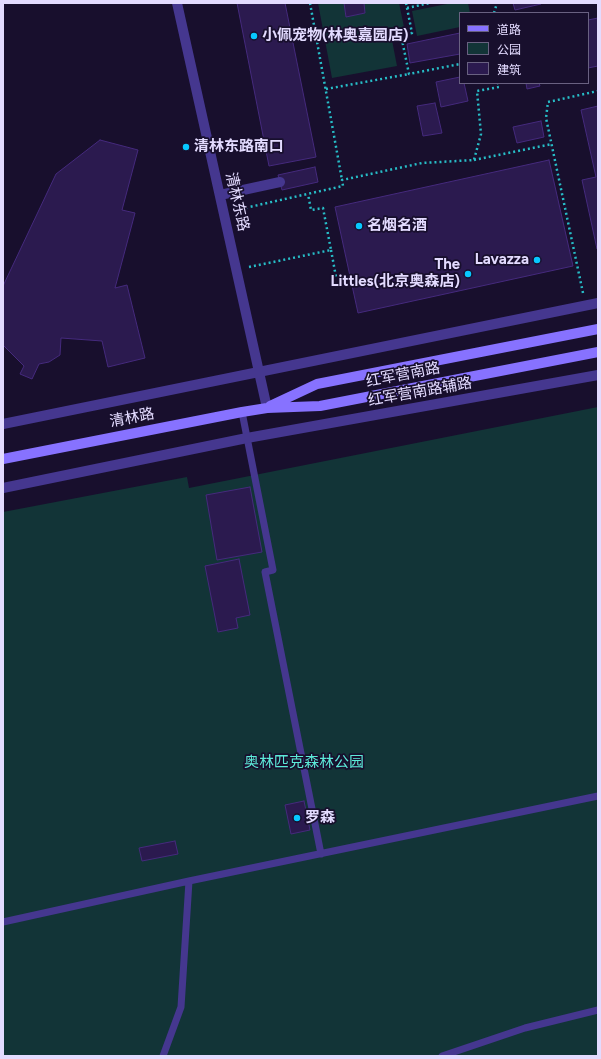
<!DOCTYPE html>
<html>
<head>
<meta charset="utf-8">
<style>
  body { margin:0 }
  #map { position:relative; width:601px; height:1059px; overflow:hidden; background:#180f2d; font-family:Figtree,"Noto Sans SC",sans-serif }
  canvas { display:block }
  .frame { position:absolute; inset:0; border:4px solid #e3dbff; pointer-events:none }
  .legend { position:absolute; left:459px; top:12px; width:130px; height:72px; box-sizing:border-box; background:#180f2d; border:1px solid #696181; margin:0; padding:5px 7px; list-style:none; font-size:12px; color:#e3dbff }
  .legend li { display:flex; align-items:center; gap:8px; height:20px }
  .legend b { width:20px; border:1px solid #696181 }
</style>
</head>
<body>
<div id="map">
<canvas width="601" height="1059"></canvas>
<div class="frame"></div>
<ul class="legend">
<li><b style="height:5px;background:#8772ff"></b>道路</li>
<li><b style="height:11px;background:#123437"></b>公园</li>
<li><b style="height:11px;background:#2b1a4f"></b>建筑</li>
</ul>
</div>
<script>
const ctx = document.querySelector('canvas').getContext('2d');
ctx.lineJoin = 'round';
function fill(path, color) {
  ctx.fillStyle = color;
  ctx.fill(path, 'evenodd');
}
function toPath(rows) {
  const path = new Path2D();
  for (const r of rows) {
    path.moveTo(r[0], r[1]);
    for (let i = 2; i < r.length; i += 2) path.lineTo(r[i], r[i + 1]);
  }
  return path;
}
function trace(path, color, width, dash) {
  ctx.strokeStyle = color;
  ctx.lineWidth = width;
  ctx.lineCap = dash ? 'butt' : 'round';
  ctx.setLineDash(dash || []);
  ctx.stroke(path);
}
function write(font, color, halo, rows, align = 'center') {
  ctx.font = font + ' Figtree,"Noto Sans SC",sans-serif';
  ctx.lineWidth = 3.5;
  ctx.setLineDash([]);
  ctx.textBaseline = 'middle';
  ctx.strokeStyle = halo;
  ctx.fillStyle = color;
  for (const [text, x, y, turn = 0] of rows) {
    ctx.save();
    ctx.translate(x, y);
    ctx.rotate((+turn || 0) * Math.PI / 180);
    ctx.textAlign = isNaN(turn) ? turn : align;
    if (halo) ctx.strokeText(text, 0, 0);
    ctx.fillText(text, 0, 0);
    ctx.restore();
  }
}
fill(toPath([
  [318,3,344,3,346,17,365,13,364,3,399,3,404,27,390,30,397,66,332,78],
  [452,3,468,3,470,13,460,13,460,27,417,36,412,11],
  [598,407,598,1056,3,1056,3,512,187,477,189,488]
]), '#123437');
const building = toPath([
  [237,3,285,3,316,157,269,166,237,3],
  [344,3,364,3,365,13,346,17,344,3],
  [513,3,541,3,541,4,515,10,513,3],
  [598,18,598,66,588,68,588,20,598,18],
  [460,33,460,54,410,63,407,44,460,33],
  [460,77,460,83,464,83,468,101,441,107,436,82,460,77],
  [526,83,539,83,540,86,527,89,526,83],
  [435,103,442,133,423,136,417,106,435,103],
  [598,106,598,249,597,249,582,180,596,177,581,110,598,106],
  [541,121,544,137,517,143,513,127,541,121],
  [100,140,138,150,122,210,135,213,115,288,127,285,145,358,108,367,102,341,61,338,60,355,49,362,39,364,32,379,20,374,24,366,3,345,3,286,56,174,100,140],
  [549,160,573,266,358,313,335,207,549,160],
  [315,167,318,182,282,190,278,175,315,167],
  [250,487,262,552,217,560,206,495,250,487],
  [239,559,250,615,236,618,238,628,218,632,205,566,239,559],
  [304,801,310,830,291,834,285,805,304,801],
  [175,841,178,854,142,861,139,848,175,841]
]);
fill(building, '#2b1a4f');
trace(building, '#452a7d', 1);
trace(toPath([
  [310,3,342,180],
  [406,3,412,33,401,35,409,74,460,64],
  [407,8,430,3],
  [494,13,497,3],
  [326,89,409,74],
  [474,160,552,144],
  [236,210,343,186,342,180,422,163,474,160,481,134,477,91,499,87,498,83],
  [331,250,336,277],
  [249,267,331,250,323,208,311,210,308,194],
  [583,293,546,118,548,102,598,91]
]), '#27bdc7', 2.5, [2, 3]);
trace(toPath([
  [242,412,273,570,265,572,321,854],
  [3,922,189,881,598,796],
  [163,1056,181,1007,189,881],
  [442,1056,525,1028,598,1010]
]), '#45378f', 7);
trace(toPath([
  [177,3,267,408],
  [220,195,280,182],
  [3,424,598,303],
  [3,488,247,438,598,375]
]), '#45378f', 10);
trace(toPath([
  [270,406,317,384,598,329],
  [3,459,242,412,267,408,320,406,598,352]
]), '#8772ff', 10);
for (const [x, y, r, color] of [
  [254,36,4,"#07c8ff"],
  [186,147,4,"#07c8ff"],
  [359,226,4,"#07c8ff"],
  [537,260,4,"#07c8ff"],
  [468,274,4,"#07c8ff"],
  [297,818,4,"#07c8ff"]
]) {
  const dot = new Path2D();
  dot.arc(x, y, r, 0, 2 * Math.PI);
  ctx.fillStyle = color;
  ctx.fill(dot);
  trace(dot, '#180f2d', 1.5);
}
write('bold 15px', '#e3dbff', '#180f2d', [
  ["小佩宠物(林奥嘉园店)",262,36],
  ["清林东路南口",194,147],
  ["名烟名酒",367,226],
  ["Lavazza",529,260,"right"],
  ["The",460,265,"right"],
  ["Littles(北京奥森店)",460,282,"right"],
  ["罗森",305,818]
], 'left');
write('15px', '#e3dbff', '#180f2d', [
  ["清林东路",237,202,77],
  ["红军营南路",403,375,-11],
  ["红军营南路辅路",420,392,-10],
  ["清林路",132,418,-11]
]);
write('15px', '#5cead8', '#180f2d', [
  ["奥林匹克森林公园",304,763]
]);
</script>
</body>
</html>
